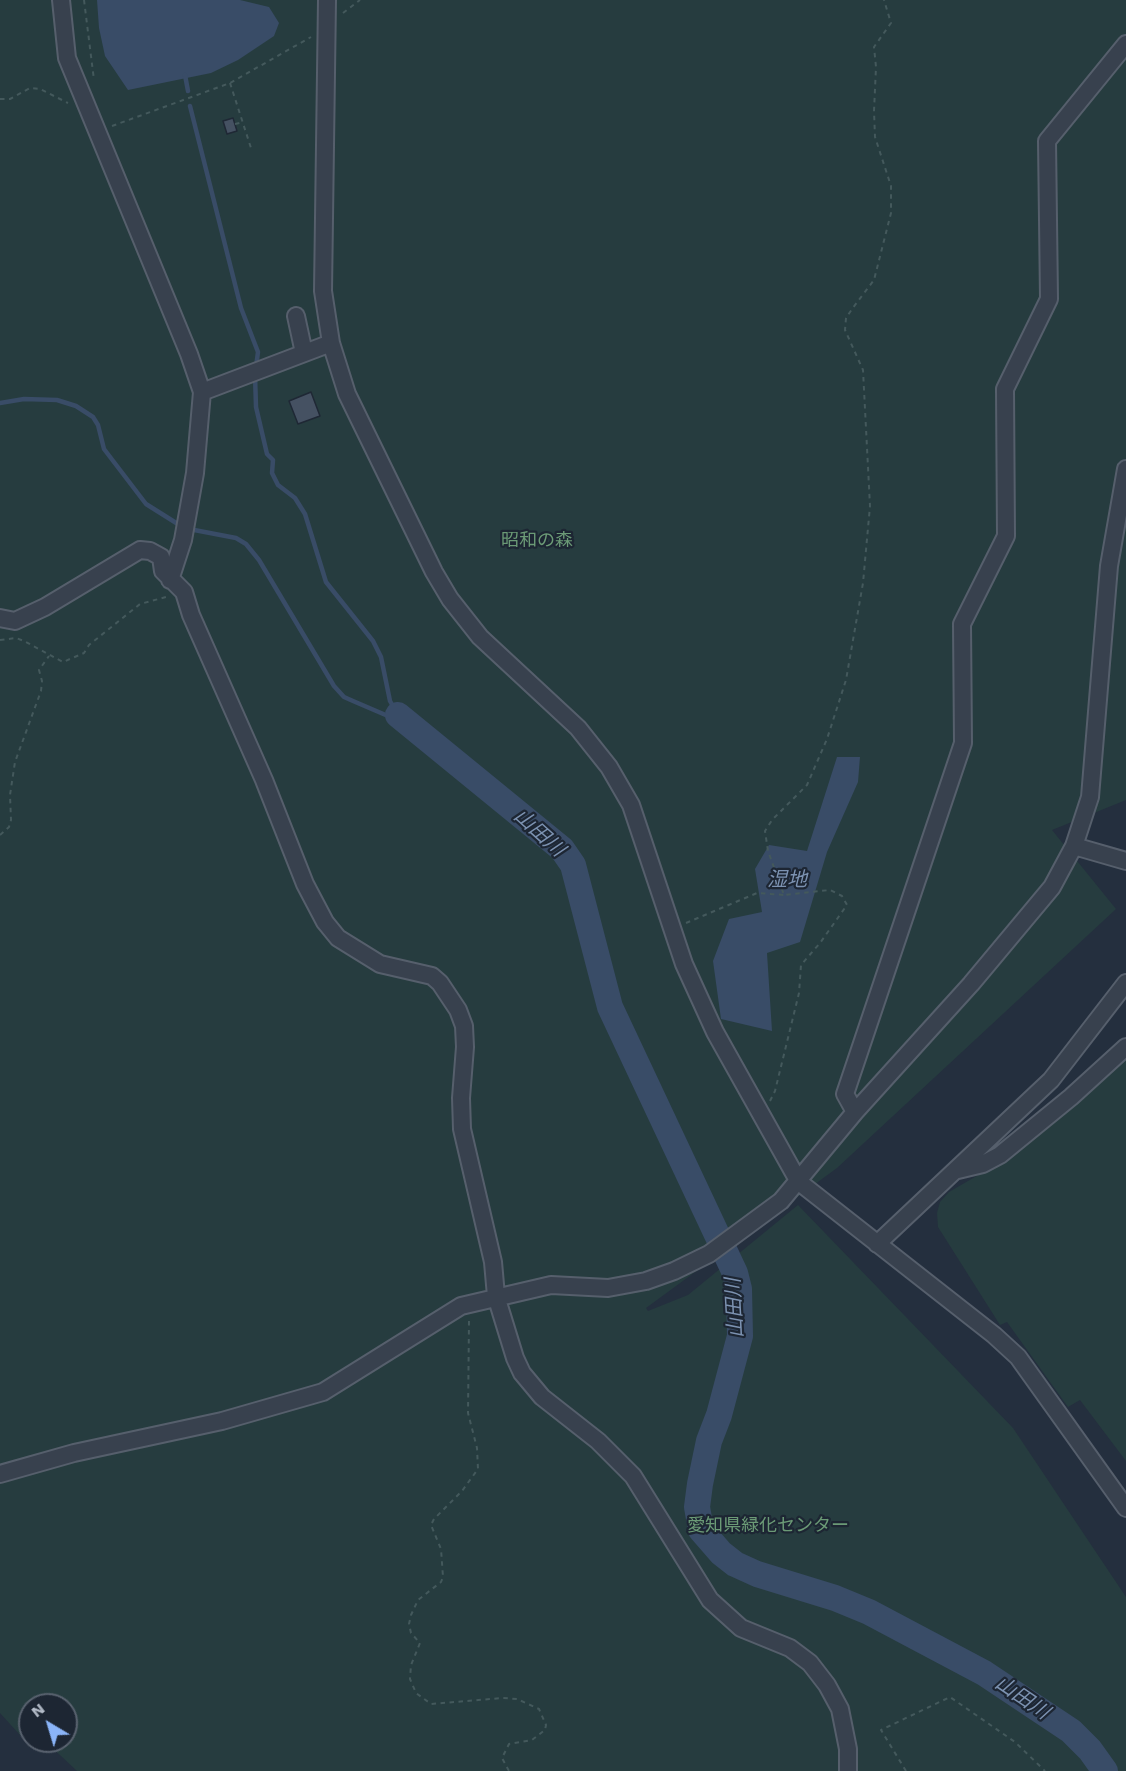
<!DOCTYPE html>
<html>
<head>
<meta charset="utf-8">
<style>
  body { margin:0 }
  #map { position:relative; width:1126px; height:1771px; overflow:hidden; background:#242f3e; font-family:"Work Sans",sans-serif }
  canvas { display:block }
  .north { position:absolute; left:18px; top:1693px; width:60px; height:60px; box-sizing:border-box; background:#1d2633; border:2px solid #59626f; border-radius:50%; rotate:322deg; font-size:16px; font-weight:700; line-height:24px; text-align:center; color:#b4bcc9 }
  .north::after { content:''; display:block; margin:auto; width:21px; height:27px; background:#8ab4f8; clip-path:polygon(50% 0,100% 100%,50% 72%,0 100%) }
</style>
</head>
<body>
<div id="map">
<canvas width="1126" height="1771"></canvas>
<div class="north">N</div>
</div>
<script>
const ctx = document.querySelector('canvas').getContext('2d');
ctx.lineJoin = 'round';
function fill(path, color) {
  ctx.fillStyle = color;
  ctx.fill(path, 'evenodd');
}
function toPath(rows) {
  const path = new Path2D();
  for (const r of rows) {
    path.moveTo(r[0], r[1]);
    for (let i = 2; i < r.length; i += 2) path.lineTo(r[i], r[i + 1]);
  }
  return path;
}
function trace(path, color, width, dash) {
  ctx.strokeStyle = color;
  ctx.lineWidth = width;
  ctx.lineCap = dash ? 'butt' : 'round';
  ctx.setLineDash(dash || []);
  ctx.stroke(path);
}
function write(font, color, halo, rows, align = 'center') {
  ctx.font = font + ' "Work Sans","Noto Sans JP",sans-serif';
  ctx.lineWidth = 4.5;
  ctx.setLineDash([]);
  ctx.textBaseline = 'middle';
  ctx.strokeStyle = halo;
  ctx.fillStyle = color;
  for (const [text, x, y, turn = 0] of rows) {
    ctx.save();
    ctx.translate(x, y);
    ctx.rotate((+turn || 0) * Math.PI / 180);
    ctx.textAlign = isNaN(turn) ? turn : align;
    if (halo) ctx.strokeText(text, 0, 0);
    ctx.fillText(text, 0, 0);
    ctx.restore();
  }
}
fill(toPath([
  [0,0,1126,0,1126,800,1052,830,1116,909,837,1168,646,1308,648,1311,688,1295,798,1205,1013,1428,1126,1597,1126,1771,77,1771,45,1741,66,1741,66,1705,30,1705,30,1737,20,1735,0,1713],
  [1126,1058,1126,1461,1080,1400,1068,1407,1007,1322,1000,1325,938,1227,937,1213,940,1202,949,1192,999,1163]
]), '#263c3f');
fill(toPath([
  [97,0,240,0,269,7,279,23,274,36,238,60,211,73,128,90,105,56,99,28],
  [837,757,860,757,858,782,827,852,800,942,767,953,772,1031,721,1019,713,961,729,919,762,912,755,869,769,845,807,851]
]), '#394c67');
trace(toPath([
  [185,75,188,91],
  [190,106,241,308,258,352,256,367],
  [0,403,24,399,57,400,76,406,93,417,98,425,104,449,146,504,181,526],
  [189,529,236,538,246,544,259,560,334,686,344,697,353,701,388,716,398,715,390,701,381,657,373,641,326,582,305,514,295,498,278,485,272,473,273,460,267,454,256,407,255,375]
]), '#394c67', 4.5);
trace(toPath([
  [398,715,562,849,573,865,610,1007,735,1273,739,1289,740,1336,719,1415,709,1441,700,1484,697,1507,701,1530,721,1553,735,1564,757,1574,835,1598,869,1612,984,1673,1071,1731,1090,1750,1105,1771]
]), '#394c67', 26);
const building = toPath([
  [233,118,237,131,227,134,223,121,233,118],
  [311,392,320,416,298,424,289,401,311,392]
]);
fill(building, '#455162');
trace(building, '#1f2835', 1.5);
const minor = toPath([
  [61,0,67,58,189,354,202,392,195,473,183,540,170,580],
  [327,0,323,291,331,343,347,394,434,572,450,599,480,637,578,728,609,767,631,805,684,964,715,1032,799,1182,994,1335,1018,1357,1126,1508],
  [296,316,304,353],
  [202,392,331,343],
  [0,618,15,621,45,607,140,550,150,551,161,557,163,571,184,592,191,615,264,780,305,884,325,922,338,938,380,964,432,976,440,983,458,1010,464,1026,465,1047,461,1098,462,1129,493,1262,496,1296,515,1358,522,1373,542,1397,598,1441,633,1476,710,1600,741,1628,790,1648,810,1663,827,1685,840,1709,848,1749,848,1771],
  [1074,846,1126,861],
  [855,1112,845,1094,963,743,962,624,1006,536,1005,389,1049,299,1047,141,1126,44],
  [958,1170,983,1164,1000,1155,1071,1097,1126,1047],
  [877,1244,1051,1080,1126,983],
  [0,1474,74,1453,222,1421,323,1392,461,1306,551,1285,608,1288,646,1281,674,1271,709,1254,781,1201,855,1112,971,984,1052,887,1074,846,1090,797,1109,566,1126,469]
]);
trace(minor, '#565f6c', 20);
trace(toPath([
  [84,0,94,80],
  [343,13,360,0],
  [230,83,251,148],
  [0,99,10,99,30,88,40,89,68,103],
  [235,124,243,122],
  [112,126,230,83,311,37],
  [0,640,16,638,24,641,63,662,84,653,89,645,140,604,166,597],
  [0,835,9,827,11,820,10,795,15,762,41,691,42,681,39,670,49,656],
  [686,923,757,893,784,895],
  [770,1101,775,1091,799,993,801,965,820,943,847,905,842,896,830,890,784,895,768,851,765,831,772,820,807,785,827,739,846,680,863,583,870,506,863,370,845,330,846,318,852,309,874,280,891,213,891,186,875,137,874,111,876,67,874,47,891,23,884,0],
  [469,1321,468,1413,477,1448,478,1469,462,1491,434,1519,431,1525,441,1549,443,1577,441,1582,418,1600,411,1615,409,1624,411,1633,420,1643,411,1665,410,1679,416,1693,431,1704,503,1698,517,1699,539,1709,546,1725,545,1730,532,1740,509,1744,502,1758,509,1771],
  [906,1771,881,1730,950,1697,1015,1742,1045,1771]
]), '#44595c', 2, [4.5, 4.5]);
trace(minor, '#38414e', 16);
write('18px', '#6b9a76', '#1d2633', [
  ["昭和の森",537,541],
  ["愛知県緑化センター",768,1526]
]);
write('italic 20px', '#7c92b1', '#1d2633', [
  ["山田川",539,833,42],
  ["湿地",787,880],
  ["山田川",735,1308,-93],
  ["山田川",1022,1698,34]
]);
</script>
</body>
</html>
